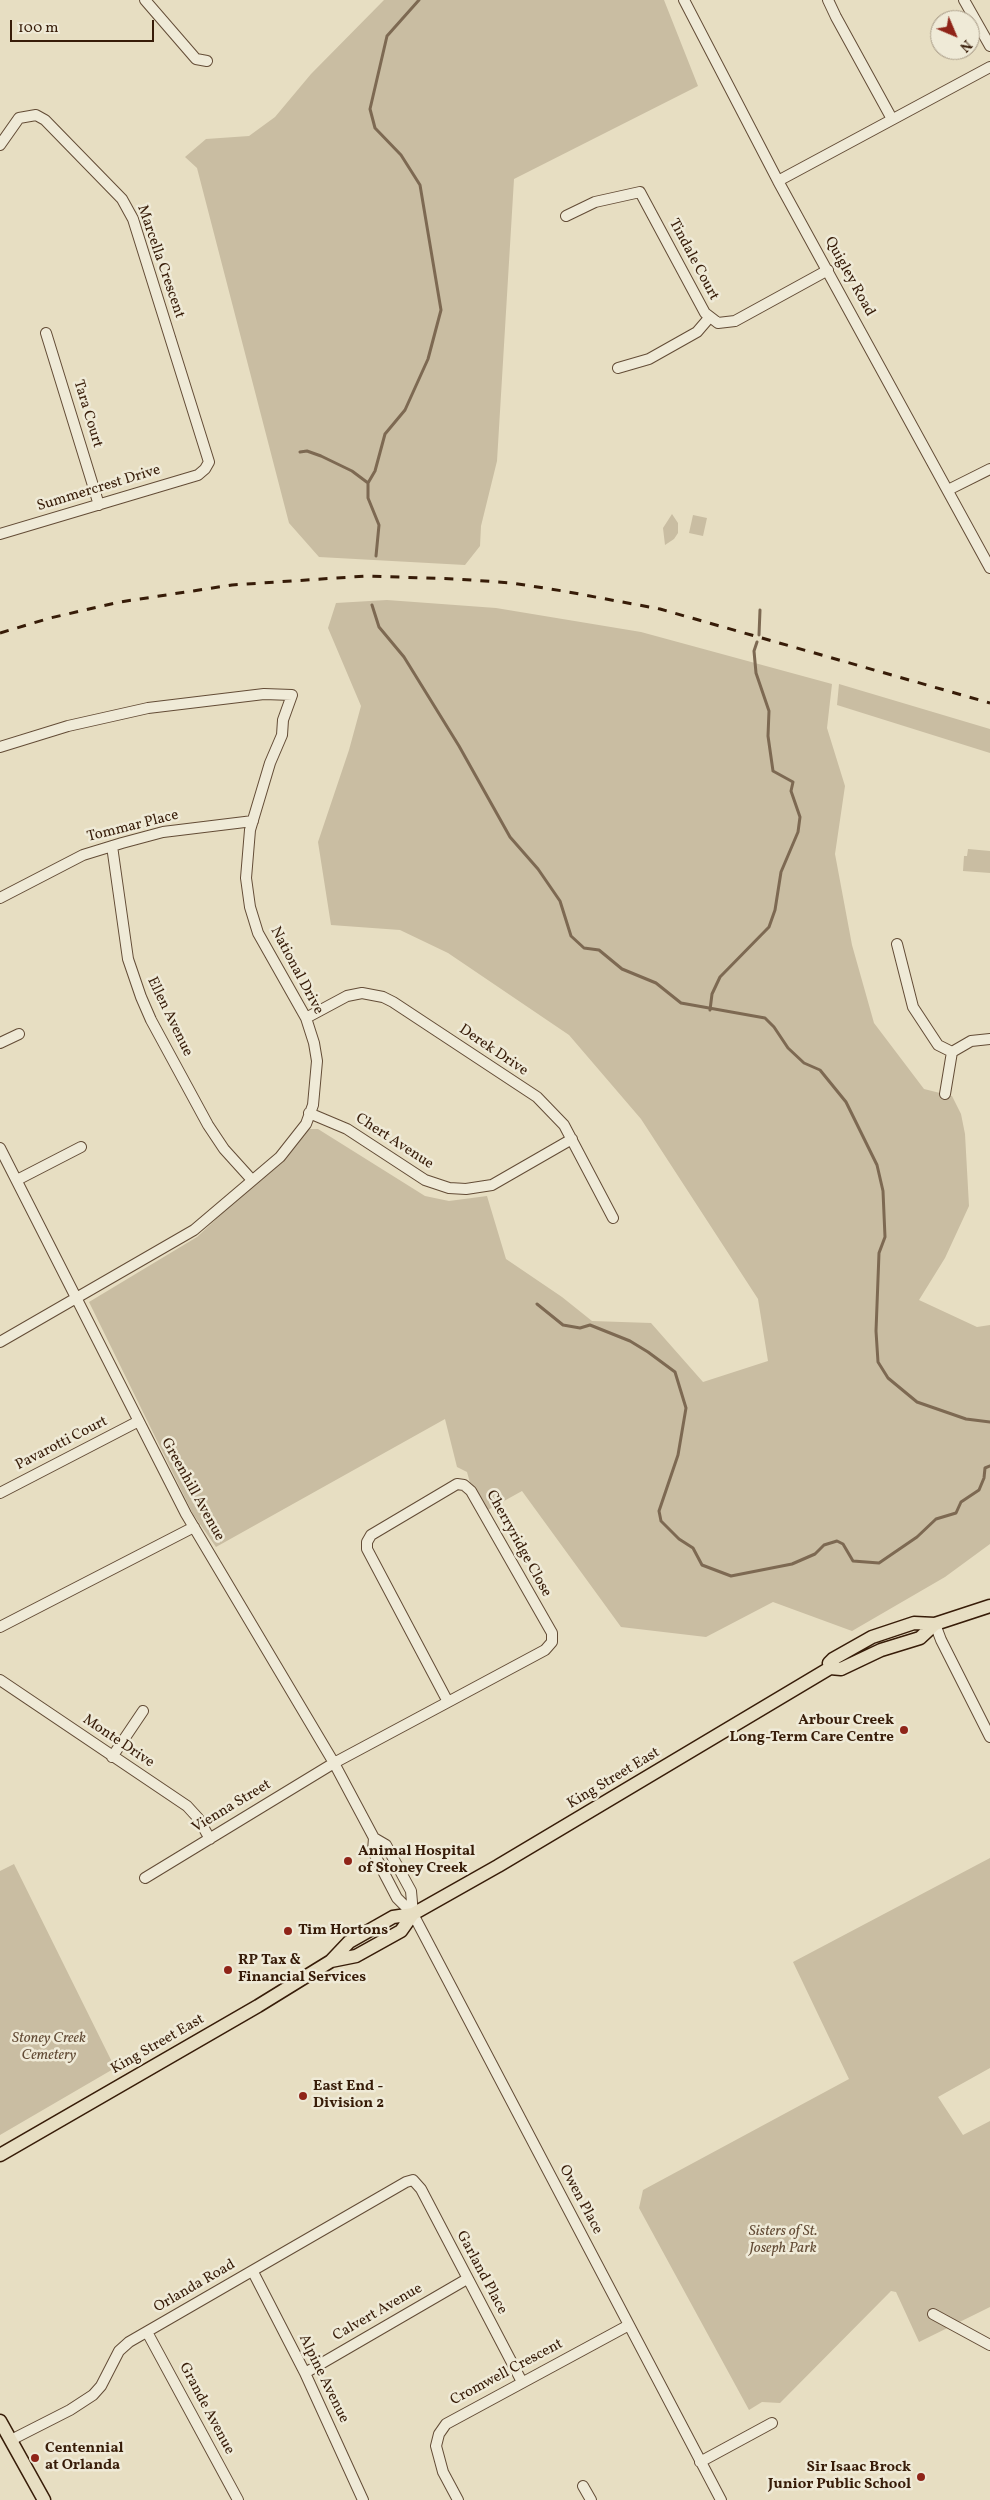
<!DOCTYPE html>
<html>
<head>
<meta charset="utf-8">
<style>
  body { margin:0 }
  #map { position:relative; width:990px; height:2500px; overflow:hidden; background:#e7dec2; font-family:Vollkorn,serif }
  canvas { display:block }
  .north { position:absolute; left:930px; top:10px; width:50px; height:50px; box-sizing:border-box; background:#efead7; border:1px solid #a59884; border-radius:50%; rotate:135deg; font-size:14px; font-weight:700; line-height:20px; text-align:center; color:#371c08 }
  .north::after { content:''; display:block; margin:auto; width:18px; height:22px; background:#8f2418; clip-path:polygon(50% 0,100% 100%,50% 72%,0 100%) }
  .scale { position:absolute; left:10px; top:20px; width:144px; height:22px; box-sizing:border-box; border:2px solid #371c08; border-top:0; padding-left:6px; font-size:15px; line-height:18px; white-space:nowrap; color:#371c08; -webkit-text-stroke:4px #efead7; paint-order:stroke }
</style>
</head>
<body>
<div id="map">
<canvas width="990" height="2500"></canvas>
<div class="north">N</div>
<div class="scale">100 m</div>
</div>
<script>
const ctx = document.querySelector('canvas').getContext('2d');
ctx.lineJoin = 'round';
function fill(path, color) {
  ctx.fillStyle = color;
  ctx.fill(path, 'evenodd');
}
function toPath(rows) {
  const path = new Path2D();
  for (const r of rows) {
    path.moveTo(r[0], r[1]);
    for (let i = 2; i < r.length; i += 2) path.lineTo(r[i], r[i + 1]);
  }
  return path;
}
function trace(path, color, width, dash) {
  ctx.strokeStyle = color;
  ctx.lineWidth = width;
  ctx.lineCap = dash ? 'butt' : 'round';
  ctx.setLineDash(dash || []);
  ctx.stroke(path);
}
function write(font, color, halo, rows, align = 'center') {
  ctx.font = font + ' Vollkorn,serif';
  ctx.lineWidth = 5;
  ctx.setLineDash([]);
  ctx.textBaseline = 'middle';
  ctx.strokeStyle = halo;
  ctx.fillStyle = color;
  for (const [text, x, y, turn = 0] of rows) {
    ctx.save();
    ctx.translate(x, y);
    ctx.rotate((+turn || 0) * Math.PI / 180);
    ctx.textAlign = isNaN(turn) ? turn : align;
    if (halo) ctx.strokeText(text, 0, 0);
    ctx.fillText(text, 0, 0);
    ctx.restore();
  }
}
fill(toPath([
  [384,0,664,0,698,86,514,179,497,461,481,526,480,546,465,565,319,557,289,523,197,168,185,157,206,139,249,136,275,117,311,74],
  [672,514,678,523,678,533,674,539,665,545,663,528],
  [693,515,707,518,703,536,689,533],
  [387,600,496,608,641,632,832,684,827,728,845,786,835,854,852,945,874,1023,924,1089,952,1096,961,1114,965,1134,969,1206,945,1258,919,1300,977,1327,990,1325,990,1544,945,1577,852,1631,773,1602,706,1637,621,1627,522,1491,486,1511,472,1490,467,1472,457,1467,445,1419,216,1547,193,1514,89,1302,197,1237,290,1150,303,1129,318,1129,425,1196,449,1201,487,1196,506,1259,562,1297,592,1321,651,1323,703,1382,768,1361,758,1299,641,1119,569,1035,448,953,400,930,331,925,318,842,349,750,361,706,328,628,336,603],
  [839,684,990,729,990,753,837,705],
  [968,849,990,851,990,873,963,871,964,856,967,856],
  [990,1858,990,2068,938,2097,963,2135,990,2121,990,2307,919,2342,896,2292,891,2291,780,2403,762,2402,749,2410,639,2208,643,2190,849,2079,793,1962],
  [14,1864,115,2068,0,2135,0,1871]
]), '#c9bda2');
trace(toPath([
  [300,452,307,451,321,456,352,471,368,483],
  [376,556,379,525,368,498,368,483,375,471,385,434,405,410,428,359,441,310,420,185,401,155,375,128,370,109,387,36,419,0],
  [372,605,379,627,404,657,459,746,510,837,538,869,560,901,571,936,584,948,599,950,622,969,656,983,681,1003,765,1018,774,1027,788,1048,804,1063,820,1070,846,1102,877,1165,883,1191,885,1237,879,1253,876,1331,878,1362,888,1378,917,1402,966,1419,990,1422],
  [759,635,760,610],
  [710,1010,712,994,720,977,769,927,775,910,781,872,798,832,800,817,791,791,793,782,773,771,768,736,769,711,756,673,754,651,757,642],
  [537,1304,563,1325,580,1328,590,1325,630,1341,648,1352,675,1372,686,1408,678,1455,659,1511,661,1521,679,1539,693,1548,702,1565,731,1576,792,1564,815,1554,824,1545,837,1541,843,1544,853,1561,879,1563,917,1537,936,1519,956,1513,961,1502,979,1490,984,1478,985,1468,990,1466]
]), '#7d6952', 3);
const minor = toPath([
  [145,0,196,59,207,61],
  [684,0,778,181,990,568],
  [828,0,836,17,892,119],
  [964,0,990,46],
  [0,145,19,118,36,115,45,120,122,199,133,219,209,462,205,469,198,475,0,534],
  [778,181,990,67],
  [566,216,595,202,640,192,705,313,718,323,735,321,828,270],
  [46,333,99,505],
  [618,368,649,359,697,332,709,318],
  [948,490,990,469],
  [0,747,68,726,148,708,264,694,292,695,283,720,282,735,270,763,250,830,246,878,250,907,258,933,306,1018,314,1043,317,1061,313,1105,306,1124,280,1157,194,1230,0,1342],
  [112,846,128,959,141,997,151,1020,208,1125,224,1149,252,1180],
  [0,898,83,855,122,843,163,832,253,821],
  [897,944,913,1007,938,1045,952,1052],
  [306,1018,347,996,362,993,383,997,393,1002,537,1097,564,1125,613,1218],
  [0,1043,19,1034],
  [952,1052,971,1041,990,1039],
  [945,1094,952,1052],
  [309,1113,347,1129,425,1180,449,1188,466,1189,492,1185,572,1139],
  [0,1148,186,1514,334,1763,374,1838,373,1851,385,1875,397,1898,413,1914,721,2500],
  [17,1180,81,1147],
  [0,1493,137,1422],
  [935,1624,941,1640,990,1737],
  [0,1627,194,1527],
  [0,1680,187,1806,198,1818,210,1839],
  [112,1757,143,1711],
  [374,1838,386,1845,411,1891,413,1914],
  [145,1878,334,1763,448,1702,545,1650,552,1642,552,1633,471,1491,464,1485,457,1484,371,1535,367,1542,367,1549,448,1702],
  [253,2272,305,2373,363,2500],
  [933,2314,990,2345],
  [147,2332,238,2500],
  [305,2373,467,2279],
  [11,2440,70,2410,93,2395,101,2386,119,2351,129,2342,406,2182,413,2180,421,2189,522,2382],
  [700,2462,772,2423],
  [583,2486,591,2500],
  [458,2500,443,2472,436,2446,439,2434,446,2424,629,2325]
]);
const major = toPath([
  [830,1668,829,1663,833,1659,872,1637,914,1623,935,1624,990,1606],
  [331,1961,356,1956,401,1931,413,1914],
  [0,2155,258,2006,331,1961,349,1942,393,1917,413,1914,498,1866,830,1668,841,1669,881,1650,920,1638,935,1624],
  [0,2421,44,2500]
]);
trace(minor, '#634c36', 12);
trace(major, '#371c08', 15);
trace(minor, '#efead7', 10);
trace(major, '#e7dec2', 12);
trace(toPath([
  [0,633,50,618,120,602,232,585,366,576,457,579,512,583,563,591,660,609,990,703]
]), '#371c08', 3, [9, 9]);
for (const [x, y, r, color] of [
  [904,1730,5,"#8f2418"],
  [348,1861,5,"#8f2418"],
  [288,1931,5,"#8f2418"],
  [228,1970,5,"#8f2418"],
  [303,2096,5,"#8f2418"],
  [35,2458,5,"#8f2418"],
  [921,2477,5,"#8f2418"]
]) {
  const dot = new Path2D();
  dot.arc(x, y, r, 0, 2 * Math.PI);
  ctx.fillStyle = color;
  ctx.fill(dot);
  trace(dot, '#efead7', 2);
}
write('15px', '#371c08', '#efead7', [
  ["Tindale Court",693,260,62],
  ["Marcella Crescent",160,262,71],
  ["Quigley Road",849,277,61],
  ["Tara Court",87,414,73],
  ["Summercrest Drive",99,489,-17],
  ["Tommar Place",133,827,-14],
  ["National Drive",296,971,62],
  ["Ellen Avenue",169,1017,64],
  ["Derek Drive",493,1051,34],
  ["Chert Avenue",394,1142,33],
  ["Pavarotti Court",62,1444,-27],
  ["Greenhill Avenue",192,1490,61],
  ["Cherryridge Close",518,1544,61],
  ["Monte Drive",118,1742,34],
  ["King Street East",614,1779,-31],
  ["Vienna Street",232,1807,-31],
  ["King Street East",158,2045,-30],
  ["Owen Place",580,2200,62],
  ["Garland Place",481,2273,62],
  ["Orlanda Road",195,2287,-30],
  ["Calvert Avenue",378,2313,-30],
  ["Cromwell Crescent",507,2373,-28],
  ["Alpine Avenue",323,2379,64],
  ["Grande Avenue",206,2409,62]
]);
write('bold 15px', '#371c08', '#efead7', [
  ["Arbour Creek",894,1721,"right"],
  ["Long-Term Care Centre",894,1738,"right"],
  ["Animal Hospital",358,1852],
  ["of Stoney Creek",358,1869],
  ["Tim Hortons",298,1931],
  ["RP Tax &",238,1961],
  ["Financial Services",238,1978],
  ["East End -",313,2087],
  ["Division 2",313,2104],
  ["Centennial",45,2449],
  ["at Orlanda",45,2466],
  ["Sir Isaac Brock",911,2468,"right"],
  ["Junior Public School",911,2485,"right"]
], 'left');
write('italic 15px', '#634c36', '#efead7', [
  ["Stoney Creek",49,2039],
  ["Cemetery",49,2056],
  ["Sisters of St.",783,2232],
  ["Joseph Park",783,2249]
]);
</script>
</body>
</html>
